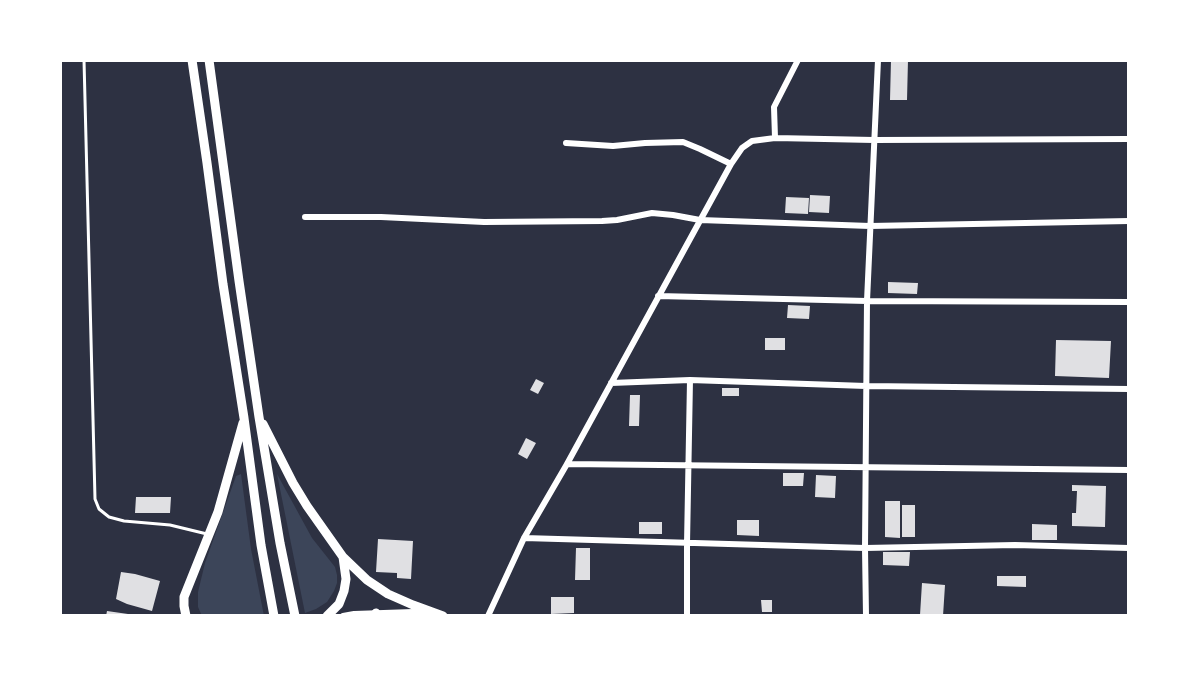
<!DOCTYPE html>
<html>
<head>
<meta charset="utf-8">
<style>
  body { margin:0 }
  #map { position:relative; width:1189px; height:676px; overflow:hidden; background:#2d3142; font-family:Jost,sans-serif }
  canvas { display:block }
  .frame { position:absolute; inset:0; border:62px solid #fff; pointer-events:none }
</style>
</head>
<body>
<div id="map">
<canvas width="1189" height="676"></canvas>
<div class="frame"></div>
</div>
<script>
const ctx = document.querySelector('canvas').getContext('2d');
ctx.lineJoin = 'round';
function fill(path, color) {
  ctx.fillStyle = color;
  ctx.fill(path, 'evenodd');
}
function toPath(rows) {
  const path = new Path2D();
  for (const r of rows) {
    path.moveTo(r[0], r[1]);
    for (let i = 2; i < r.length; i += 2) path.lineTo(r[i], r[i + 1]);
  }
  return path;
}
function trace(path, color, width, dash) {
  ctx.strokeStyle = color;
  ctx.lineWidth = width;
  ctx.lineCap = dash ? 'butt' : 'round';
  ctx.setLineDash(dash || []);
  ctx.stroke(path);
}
fill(toPath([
  [241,474,251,549,264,616,202,616,198,607,198,592,205,563,236,476],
  [277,474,312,538,335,567,337,575,337,583,334,591,327,602,316,609,305,613]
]), '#3c4559');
fill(toPath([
  [891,60,908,60,907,100,890,100],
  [810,195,830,196,829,213,809,212],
  [786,197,809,198,808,214,785,213],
  [888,282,918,283,917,294,888,293],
  [788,305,810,306,809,319,787,318],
  [765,338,785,338,785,350,765,350],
  [1056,340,1111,341,1109,378,1055,376],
  [536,379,544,383,538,394,530,390],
  [722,388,739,388,739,396,722,396],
  [630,395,640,395,639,426,629,426],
  [526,438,536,443,527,459,518,454],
  [783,473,804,473,803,486,783,486],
  [816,475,836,476,835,498,815,497],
  [1072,485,1106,486,1105,527,1072,526,1072,513,1076,513,1077,491,1072,491],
  [136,497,171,497,170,513,135,513],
  [885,501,900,501,900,538,885,537],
  [902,505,915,505,915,537,902,537],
  [737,520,759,520,759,536,737,535],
  [639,522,662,522,662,534,639,534],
  [1032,524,1057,525,1057,540,1032,540],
  [378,539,413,541,411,579,397,578,397,573,376,572],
  [576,548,590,548,590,580,575,580],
  [883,552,910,552,909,566,883,565],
  [121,572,135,574,160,581,152,611,127,604,116,599],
  [997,576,1026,576,1026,587,997,586],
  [922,583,945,585,943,616,920,615],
  [551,597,574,597,574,613,551,614],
  [761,600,772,600,772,612,762,612],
  [107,611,135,615,135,616,106,616]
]), '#e0e0e3');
trace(toPath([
  [84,60,95,499,99,509,109,517,124,521,170,525,207,534]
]), '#fff', 3);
trace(toPath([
  [775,138,774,107,798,60],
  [566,143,613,146,645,143,683,142,700,149,731,164],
  [305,217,381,217,484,222,602,221,617,220,652,213,673,215,700,220,870,226,1129,221],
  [658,296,867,301,1129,302],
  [611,383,690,380,866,386,1129,389],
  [567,464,1129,470],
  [524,538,865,548,1015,545,1129,548],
  [343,616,354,614,413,612,429,614],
  [488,616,524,538,567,464,731,164,742,148,752,141,775,138,874,140,1129,139],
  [687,616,687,544,690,380],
  [866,616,865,548,867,301,878,60]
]), '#fff', 6);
trace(toPath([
  [192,60,207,163,223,284,244,418,261,545,274,616],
  [209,60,239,281,259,417,280,543,295,616],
  [263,424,293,483,307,506,343,557,367,580,388,594,413,605,443,616],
  [376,613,378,616],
  [186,616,184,606,184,597,218,512,243,423],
  [327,616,339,604,344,591,346,579,343,557]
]), '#fff', 9);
</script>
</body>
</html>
